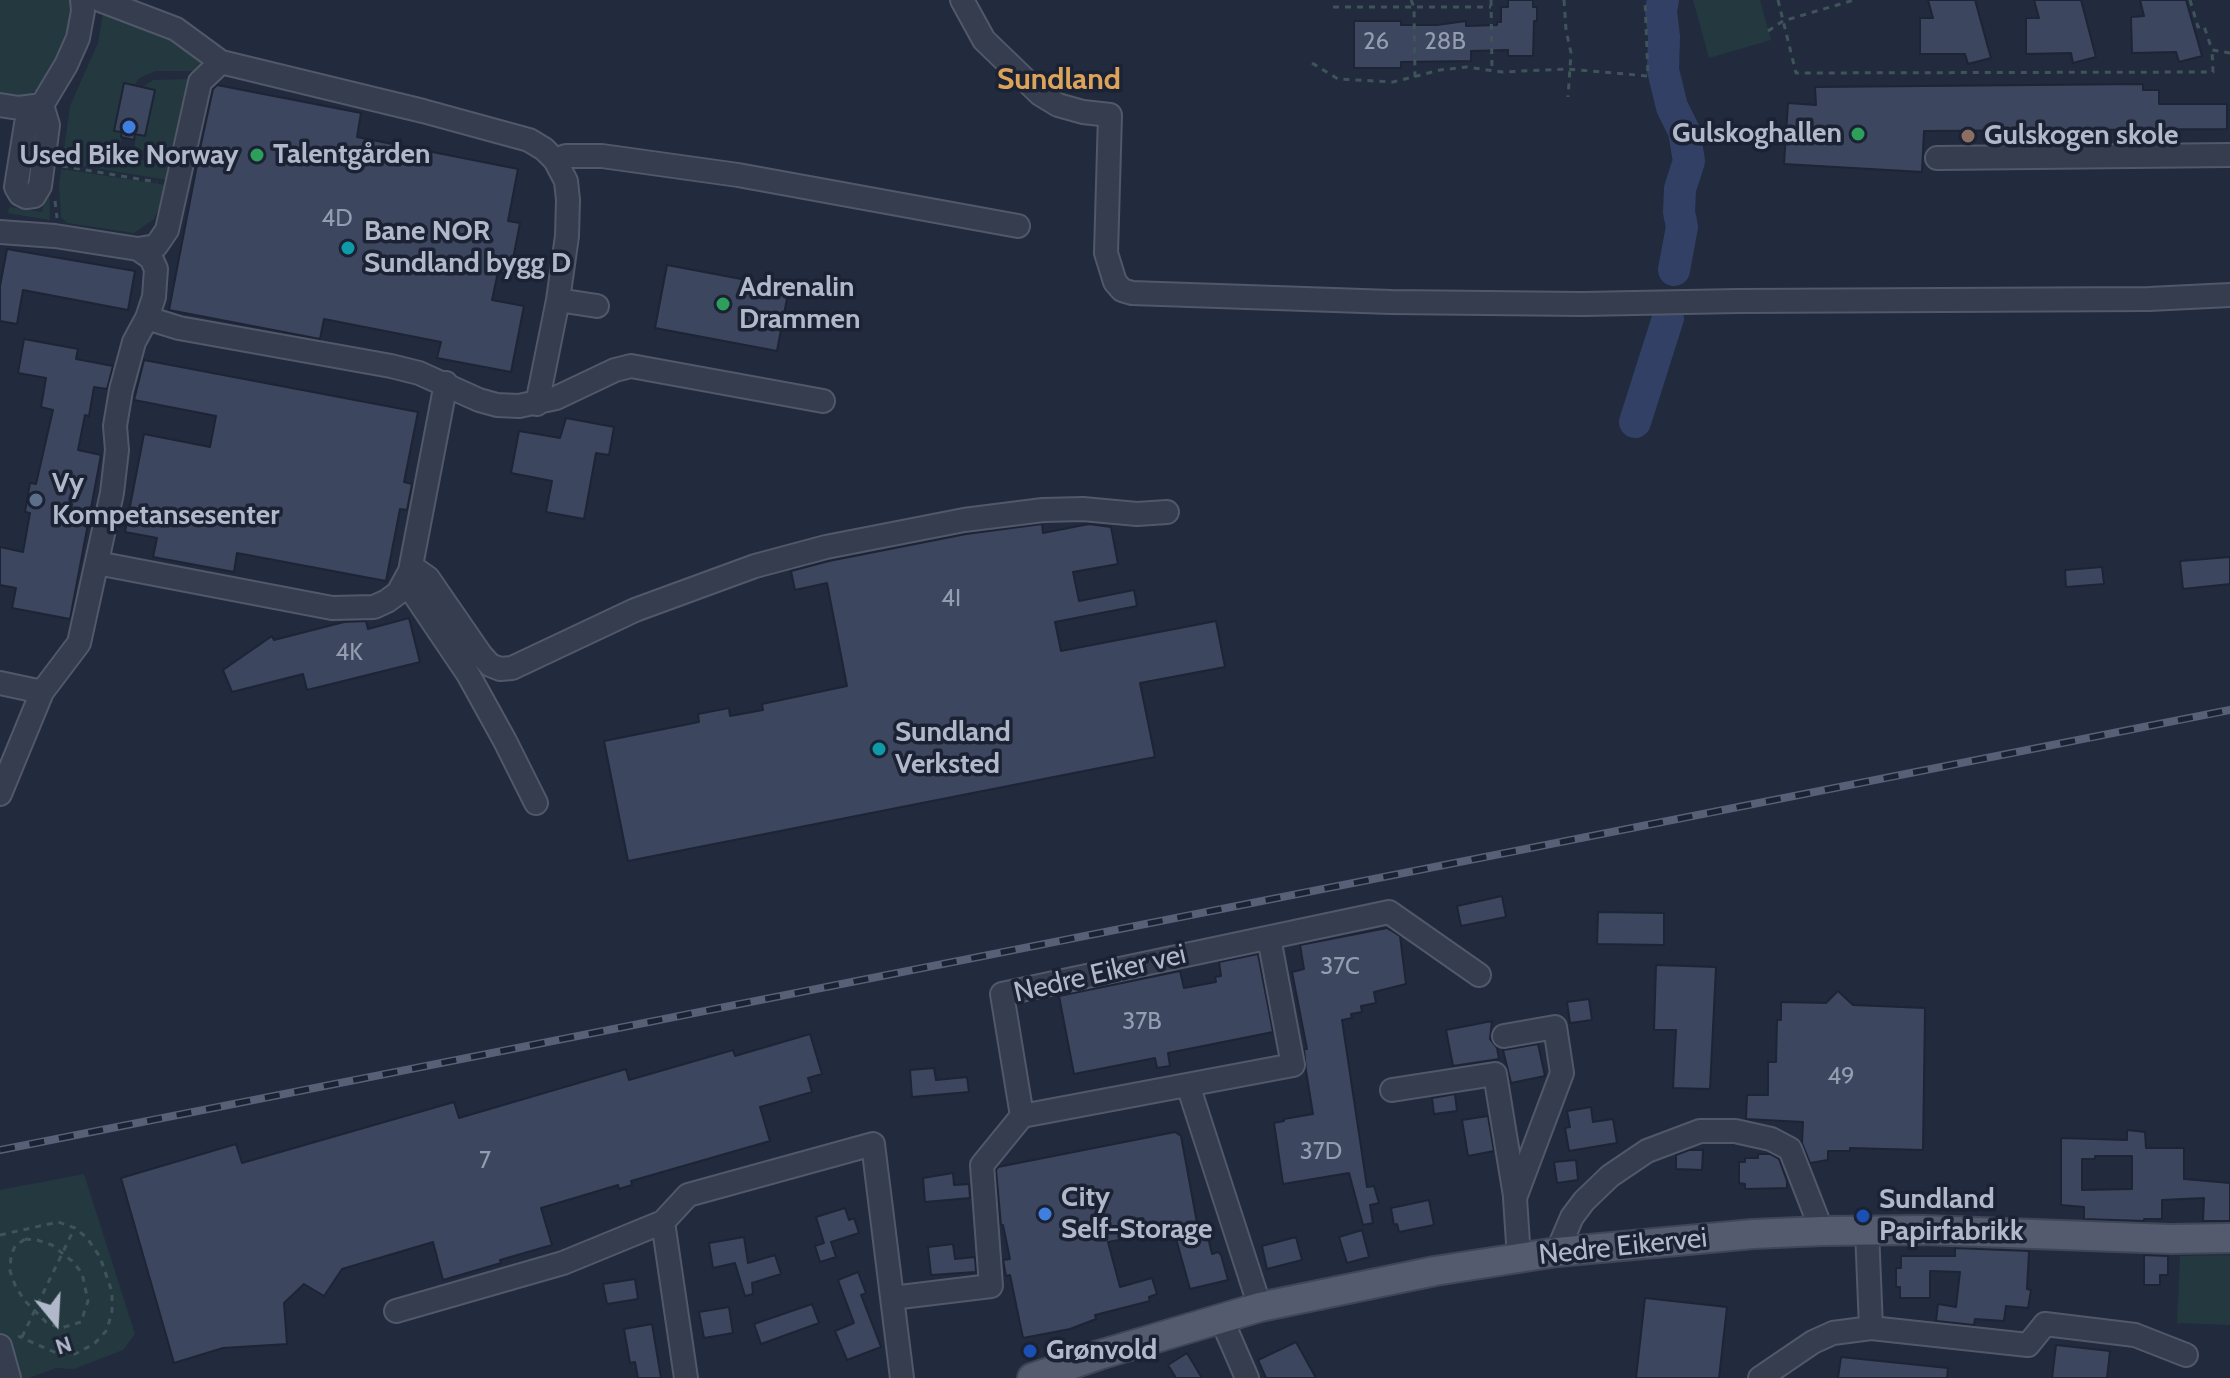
<!DOCTYPE html>
<html>
<head>
<meta charset="utf-8">
<style>
  body { margin:0 }
  #map { position:relative; width:2230px; height:1378px; overflow:hidden; background:#222a3e; font-family:Cabin,sans-serif }
  canvas { display:block }
  .north { position:absolute; left:16px; top:1282px; width:80px; height:80px; -webkit-text-stroke:6px #1b2233; paint-order:stroke; rotate:162deg; font-size:22px; font-weight:700; line-height:32px; text-align:center; color:#b1b8ca }
  .north::after { content:''; display:block; margin:auto; width:28px; height:36px; background:#b1b8ca; clip-path:polygon(50% 0,100% 100%,50% 72%,0 100%) }
</style>
</head>
<body>
<div id="map">
<canvas width="2230" height="1378"></canvas>
<div class="north">N</div>
</div>
<script>
const ctx = document.querySelector('canvas').getContext('2d');
ctx.lineJoin = 'round';
function fill(path, color) {
  ctx.fillStyle = color;
  ctx.fill(path, 'evenodd');
}
function toPath(rows) {
  const path = new Path2D();
  for (const r of rows) {
    path.moveTo(r[0], r[1]);
    for (let i = 2; i < r.length; i += 2) path.lineTo(r[i], r[i + 1]);
  }
  return path;
}
function trace(path, color, width, dash) {
  ctx.strokeStyle = color;
  ctx.lineWidth = width;
  ctx.lineCap = dash ? 'butt' : 'round';
  ctx.setLineDash(dash || []);
  ctx.stroke(path);
}
function write(font, color, halo, rows, align = 'center') {
  ctx.font = font + ' Cabin,sans-serif';
  ctx.lineWidth = 7;
  ctx.setLineDash([]);
  ctx.textBaseline = 'middle';
  ctx.strokeStyle = halo;
  ctx.fillStyle = color;
  for (const [text, x, y, turn = 0] of rows) {
    ctx.save();
    ctx.translate(x, y);
    ctx.rotate((+turn || 0) * Math.PI / 180);
    ctx.textAlign = isNaN(turn) ? turn : align;
    if (halo) ctx.strokeText(text, 0, 0);
    ctx.fillText(text, 0, 0);
    ctx.restore();
  }
}
fill(toPath([
  [0,0,70,0,69,22,65,39,48,77,38,90,18,99,0,98],
  [1693,0,1760,0,1771,40,1709,58],
  [103,13,158,32,203,61,194,71,155,71,138,79,135,85,124,84,114,130,122,132,120,153,127,157,170,166,168,180,62,163,70,106,98,43],
  [188,79,172,157,144,151,135,147,135,134,145,136,154,90,143,87,153,80],
  [61,169,166,185,164,197,154,219,134,233,67,223,61,217,59,185],
  [49,182,50,220,7,213,10,207,42,212],
  [84,1174,135,1334,123,1350,74,1369,56,1368,29,1378,0,1378,0,1190],
  [2230,1255,2230,1325,2177,1323,2180,1256]
]), '#24383f');
trace(toPath([
  [1663,0,1661,11,1664,37,1663,70,1672,107,1684,131,1689,161,1680,189,1679,212,1682,227,1674,270],
  [1635,422,1668,318]
]), '#324065', 32);
const building = toPath([
  [1508,0,1533,0,1533,7,1537,7,1537,21,1534,21,1533,56,1508,56,1508,50,1471,51,1471,61,1401,62,1401,68,1354,68,1354,21,1401,21,1401,25,1437,25,1466,21,1466,26,1497,25,1497,22,1501,22,1501,7,1508,7,1508,0],
  [1928,0,1975,0,1991,58,1968,64,1965,54,1920,54,1920,18,1933,18,1928,0],
  [2034,0,2081,0,2096,57,2073,63,2071,53,2026,54,2026,18,2039,18,2034,0],
  [2140,0,2186,0,2202,56,2179,62,2176,52,2132,53,2131,17,2144,16,2140,0],
  [124,83,155,90,145,136,135,134,134,140,121,137,122,132,114,131,124,83],
  [2143,84,2143,90,2159,90,2159,104,2227,104,2227,129,1924,131,1922,172,1784,164,1788,103,1816,105,1815,87,2143,84],
  [217,85,361,113,357,137,518,169,508,221,520,223,510,274,498,272,492,300,524,306,511,372,437,358,441,342,324,319,320,339,169,310,201,144,213,89,217,85],
  [7,249,135,271,128,310,23,290,17,324,0,321,0,286,7,249],
  [667,265,789,288,777,351,655,328,667,265],
  [24,339,78,349,76,359,113,366,107,389,94,387,89,416,85,415,78,450,101,455,70,619,12,608,16,588,0,585,0,547,23,552,30,513,25,512,30,483,36,484,53,410,41,407,46,378,18,373,24,339],
  [144,360,418,412,404,482,412,484,407,510,400,509,386,581,237,553,234,572,153,557,157,538,125,532,144,434,210,447,216,416,134,400,144,360],
  [566,418,614,427,609,455,596,453,584,519,546,512,552,481,511,473,519,431,560,438,566,418],
  [1042,524,1043,533,1089,524,1111,527,1118,564,1073,572,1079,601,1134,590,1137,606,1055,622,1061,651,1216,621,1225,667,1140,683,1155,757,628,861,604,741,699,722,698,714,729,708,730,716,763,710,762,704,847,686,827,583,795,590,791,571,829,561,966,534,1042,524],
  [2230,557,2230,584,2183,589,2180,561,2230,557],
  [2102,567,2104,584,2066,587,2065,570,2102,567],
  [409,618,420,662,307,690,303,674,232,692,223,670,272,636,274,640,344,622,366,621,368,629,409,618],
  [1502,896,1506,917,1461,926,1457,906,1502,896],
  [1598,912,1664,913,1664,945,1597,944,1598,912],
  [1387,928,1400,936,1406,984,1374,992,1376,1003,1361,1006,1362,1012,1351,1014,1352,1018,1342,1020,1367,1187,1374,1186,1379,1203,1370,1205,1373,1223,1363,1225,1349,1173,1283,1184,1274,1123,1284,1121,1284,1119,1313,1114,1306,1071,1304,1049,1307,1049,1292,972,1304,969,1300,945,1387,928],
  [1258,954,1273,1032,1168,1053,1170,1066,1157,1068,1155,1058,1074,1074,1059,996,1180,971,1184,988,1216,982,1215,977,1221,976,1219,962,1258,954],
  [1656,965,1716,967,1710,1089,1673,1088,1676,1030,1654,1030,1656,965],
  [1838,991,1853,1005,1925,1008,1923,1150,1850,1148,1850,1151,1828,1151,1828,1160,1810,1163,1802,1143,1803,1122,1746,1119,1747,1095,1768,1095,1768,1062,1776,1062,1777,1020,1781,1020,1781,1002,1826,1003,1838,991],
  [1589,999,1592,1020,1570,1023,1567,1002,1589,999],
  [1492,1021,1490,1039,1497,1048,1499,1059,1453,1066,1446,1030,1492,1021],
  [810,1034,822,1074,808,1078,812,1092,760,1107,770,1141,631,1181,632,1185,619,1189,618,1185,541,1208,552,1245,500,1260,501,1263,443,1280,433,1242,342,1269,324,1296,304,1284,284,1303,287,1344,223,1348,174,1363,121,1178,236,1144,242,1163,454,1102,459,1118,626,1069,629,1080,733,1050,735,1056,810,1034],
  [1538,1044,1545,1076,1511,1083,1503,1050,1538,1044],
  [934,1068,936,1080,967,1077,969,1092,912,1097,910,1070,934,1068],
  [1455,1094,1457,1111,1434,1114,1432,1098,1455,1094],
  [1591,1107,1593,1122,1613,1119,1617,1143,1569,1151,1565,1128,1570,1127,1567,1111,1591,1107],
  [1488,1116,1494,1151,1468,1156,1462,1120,1488,1116],
  [2127,1130,2145,1132,2146,1148,2184,1148,2184,1179,2230,1183,2230,1221,2203,1221,2204,1198,2162,1200,2162,1219,2144,1219,2144,1221,2084,1219,2084,1207,2061,1205,2061,1138,2127,1140,2127,1130],
  [2095,1156,2132,1156,2132,1189,2082,1190,2082,1159,2095,1159,2095,1156],
  [1175,1132,1181,1136,1200,1239,1208,1237,1212,1254,1218,1252,1221,1255,1228,1280,1190,1289,1175,1235,1142,1241,1141,1236,1108,1242,1120,1287,1152,1278,1157,1294,1149,1297,1150,1301,1095,1315,1096,1319,1070,1329,1023,1338,1010,1275,1006,1276,1003,1260,1010,1259,1003,1225,1001,1225,996,1170,998,1167,1175,1132],
  [1689,1150,1703,1150,1702,1170,1676,1169,1676,1155,1689,1150],
  [1758,1154,1770,1154,1779,1159,1787,1181,1787,1188,1745,1189,1745,1184,1739,1183,1739,1162,1745,1162,1745,1158,1758,1158,1758,1154],
  [1576,1160,1578,1180,1557,1183,1554,1162,1576,1160],
  [953,1173,954,1185,969,1184,970,1198,925,1202,923,1178,953,1173],
  [1429,1200,1434,1225,1399,1232,1397,1224,1394,1225,1391,1208,1429,1200],
  [845,1208,849,1220,854,1218,859,1233,831,1242,836,1257,820,1262,815,1246,824,1243,816,1217,845,1208],
  [1362,1230,1369,1257,1347,1263,1339,1237,1362,1230],
  [744,1237,748,1263,775,1255,781,1274,752,1283,753,1294,745,1296,735,1263,713,1268,709,1243,744,1237],
  [1296,1237,1302,1260,1267,1269,1262,1246,1296,1237],
  [953,1244,955,1259,975,1257,976,1272,931,1275,928,1247,953,1244],
  [1955,1248,2029,1251,2027,1289,2031,1290,2028,1308,2006,1306,2004,1321,1975,1319,1974,1325,1936,1321,1938,1304,1956,1307,1960,1272,1930,1271,1930,1298,1900,1298,1900,1287,1896,1287,1896,1268,1901,1268,1901,1256,1955,1256,1955,1248],
  [2144,1255,2168,1256,2168,1275,2160,1275,2160,1285,2144,1285,2144,1255],
  [858,1272,866,1293,861,1295,881,1347,847,1360,835,1331,854,1323,838,1280,858,1272],
  [635,1279,638,1299,607,1304,603,1284,635,1279],
  [1645,1298,1727,1307,1719,1378,1636,1378,1645,1298],
  [812,1304,819,1323,761,1344,754,1324,812,1304],
  [729,1307,733,1333,704,1338,699,1312,729,1307],
  [652,1324,661,1378,638,1378,635,1362,630,1363,624,1329,652,1324],
  [1296,1342,1316,1378,1266,1378,1258,1360,1296,1342],
  [2056,1345,2110,1351,2107,1378,2052,1378,2056,1345],
  [1187,1353,1202,1378,1176,1378,1168,1365,1187,1353],
  [1841,1357,1948,1368,1947,1378,1838,1378,1841,1357]
]);
fill(building, '#3d465f');
trace(building, '#1d2435', 2);
const minor = toPath([
  [100,0,176,29,221,62],
  [962,0,984,40,1040,94,1058,105,1083,112,1110,115,1106,253,1115,282,1122,290,1132,293,1391,302,1583,304,1738,301,2149,299,2230,295],
  [0,105,19,108,42,105,66,65,78,38,83,11,82,0],
  [42,105,48,125,40,186,34,196,26,197,20,194,16,187,26,124,42,105],
  [1937,158,2230,155],
  [555,160,566,156,602,156,738,175,1018,226],
  [0,232,55,236,138,249,151,258,156,269,154,297,147,318,179,328,391,366,419,373,479,400,497,405,519,406,556,398,615,370,631,366,823,401],
  [138,249,156,246,167,230,200,82,221,62,423,111,529,140,544,149,555,160,566,181,568,200,567,236,558,300,537,404],
  [558,300,597,306],
  [97,563,332,608,374,607,387,601,398,593,410,571,446,383],
  [411,566,428,578,481,655,490,665,500,669,512,668,635,610,755,566,826,547,964,520,1043,510,1083,509,1137,514,1167,512],
  [406,582,468,674,505,741,536,803],
  [0,683,42,692],
  [0,794,42,692,79,643,112,493,117,450,115,426,121,390,134,342,147,318],
  [1504,1036,1555,1027,1562,1073,1515,1198,1519,1258],
  [1188,1085,1260,1307],
  [1392,1090,1495,1074,1515,1196],
  [1022,1116,1293,1065,1269,938],
  [1867,1230,1871,1328,2028,1345,2045,1324,2135,1335,2186,1355],
  [1557,1252,1572,1217,1584,1201,1610,1176,1647,1151,1700,1131,1735,1131,1771,1139,1790,1149,1822,1231],
  [892,1298,991,1286,982,1165,1022,1116,1002,994,1389,912,1479,975],
  [396,1311,563,1263,663,1222],
  [1221,1318,1247,1378],
  [0,1346,9,1378],
  [686,1378,663,1222,688,1195,873,1144,902,1378],
  [1760,1378,1813,1342,1833,1333,1871,1328]
]);
const major = toPath([
  [1032,1378,1099,1355,1260,1307,1435,1271,1557,1252,1753,1234,1822,1231,1924,1230,2171,1239,2230,1238]
]);
trace(minor, '#515869', 26);
trace(major, '#3f4657', 32);
trace(toPath([
  [1411,0,1414,7,1415,77],
  [1491,0,1492,71],
  [1564,0,1566,30,1571,53,1568,97],
  [1778,0,1796,73,2213,72,2212,50],
  [2190,0,2198,27,2204,26,2212,50,2230,53],
  [1333,7,1491,7],
  [1768,31,1783,21,1854,0],
  [1312,63,1338,79,1393,82,1440,70,1467,67,1502,72,1567,69,1648,76,1645,0],
  [62,166,157,182],
  [55,201,57,218],
  [0,1235,58,1222,75,1228,87,1238,100,1257,112,1292,112,1311,107,1330,94,1344,75,1354,54,1352,18,1336],
  [25,1239,37,1240,52,1245,72,1261,82,1273,88,1301,81,1322,61,1328,46,1322,24,1300,15,1285,10,1271,11,1256,15,1246,25,1239],
  [22,1337,74,1229]
]), '#3f5459', 3, [6, 6]);
trace(minor, '#363d4e', 22);
trace(major, '#545b6e', 28);
const rail = toPath([
  [0,1150,2230,710]
]);
trace(rail, '#576076', 8);
trace(rail, '#1b2233', 5, [15]);
for (const [x, y, r, color] of [
  [129,127,8,"#3f7fe0"],
  [1858,134,8,"#2e9e5b"],
  [1968,136,8,"#8d6e63"],
  [257,155,8,"#2e9e5b"],
  [348,248,8,"#0f9aa8"],
  [723,304,8,"#2e9e5b"],
  [36,500,8,"#5c6f8a"],
  [879,749,8,"#0f9aa8"],
  [1045,1214,8,"#3f7fe0"],
  [1863,1216,8,"#1a4fb4"],
  [1030,1351,8,"#1a4fb4"]
]) {
  const dot = new Path2D();
  dot.arc(x, y, r, 0, 2 * Math.PI);
  ctx.fillStyle = color;
  ctx.fill(dot);
  trace(dot, '#1b2233', 3);
}
write('24px', '#949caf', null, [
  ["26",1376,42],
  ["28B",1445,42],
  ["4D",337,219],
  ["4I",951,599],
  ["4K",349,653],
  ["37C",1340,967],
  ["37B",1142,1022],
  ["49",1841,1077],
  ["37D",1321,1152],
  ["7",485,1161]
]);
write('bold 28px', '#b1b8ca', '#1b2233', [
  ["Gulskoghallen",1842,134,"right"],
  ["Gulskogen skole",1984,136],
  ["Talentgården",273,155],
  ["Used Bike Norway",129,156,"center"],
  ["Bane NOR",364,232],
  ["Sundland bygg D",364,264],
  ["Adrenalin",739,288],
  ["Drammen",739,320],
  ["Vy",52,484],
  ["Kompetansesenter",52,516],
  ["Sundland",895,733],
  ["Verksted",895,765],
  ["City",1061,1198],
  ["Self-Storage",1061,1230],
  ["Sundland",1879,1200],
  ["Papirfabrikk",1879,1232],
  ["Grønvold",1046,1351]
], 'left');
write('28px', '#b1b8ca', '#1b2233', [
  ["Nedre Eiker vei",1100,974,-13],
  ["Nedre Eikervei",1623,1247,-6]
]);
write('bold 30px', '#dca45a', '#1b2233', [
  ["Sundland",1059,80]
]);
</script>
</body>
</html>
